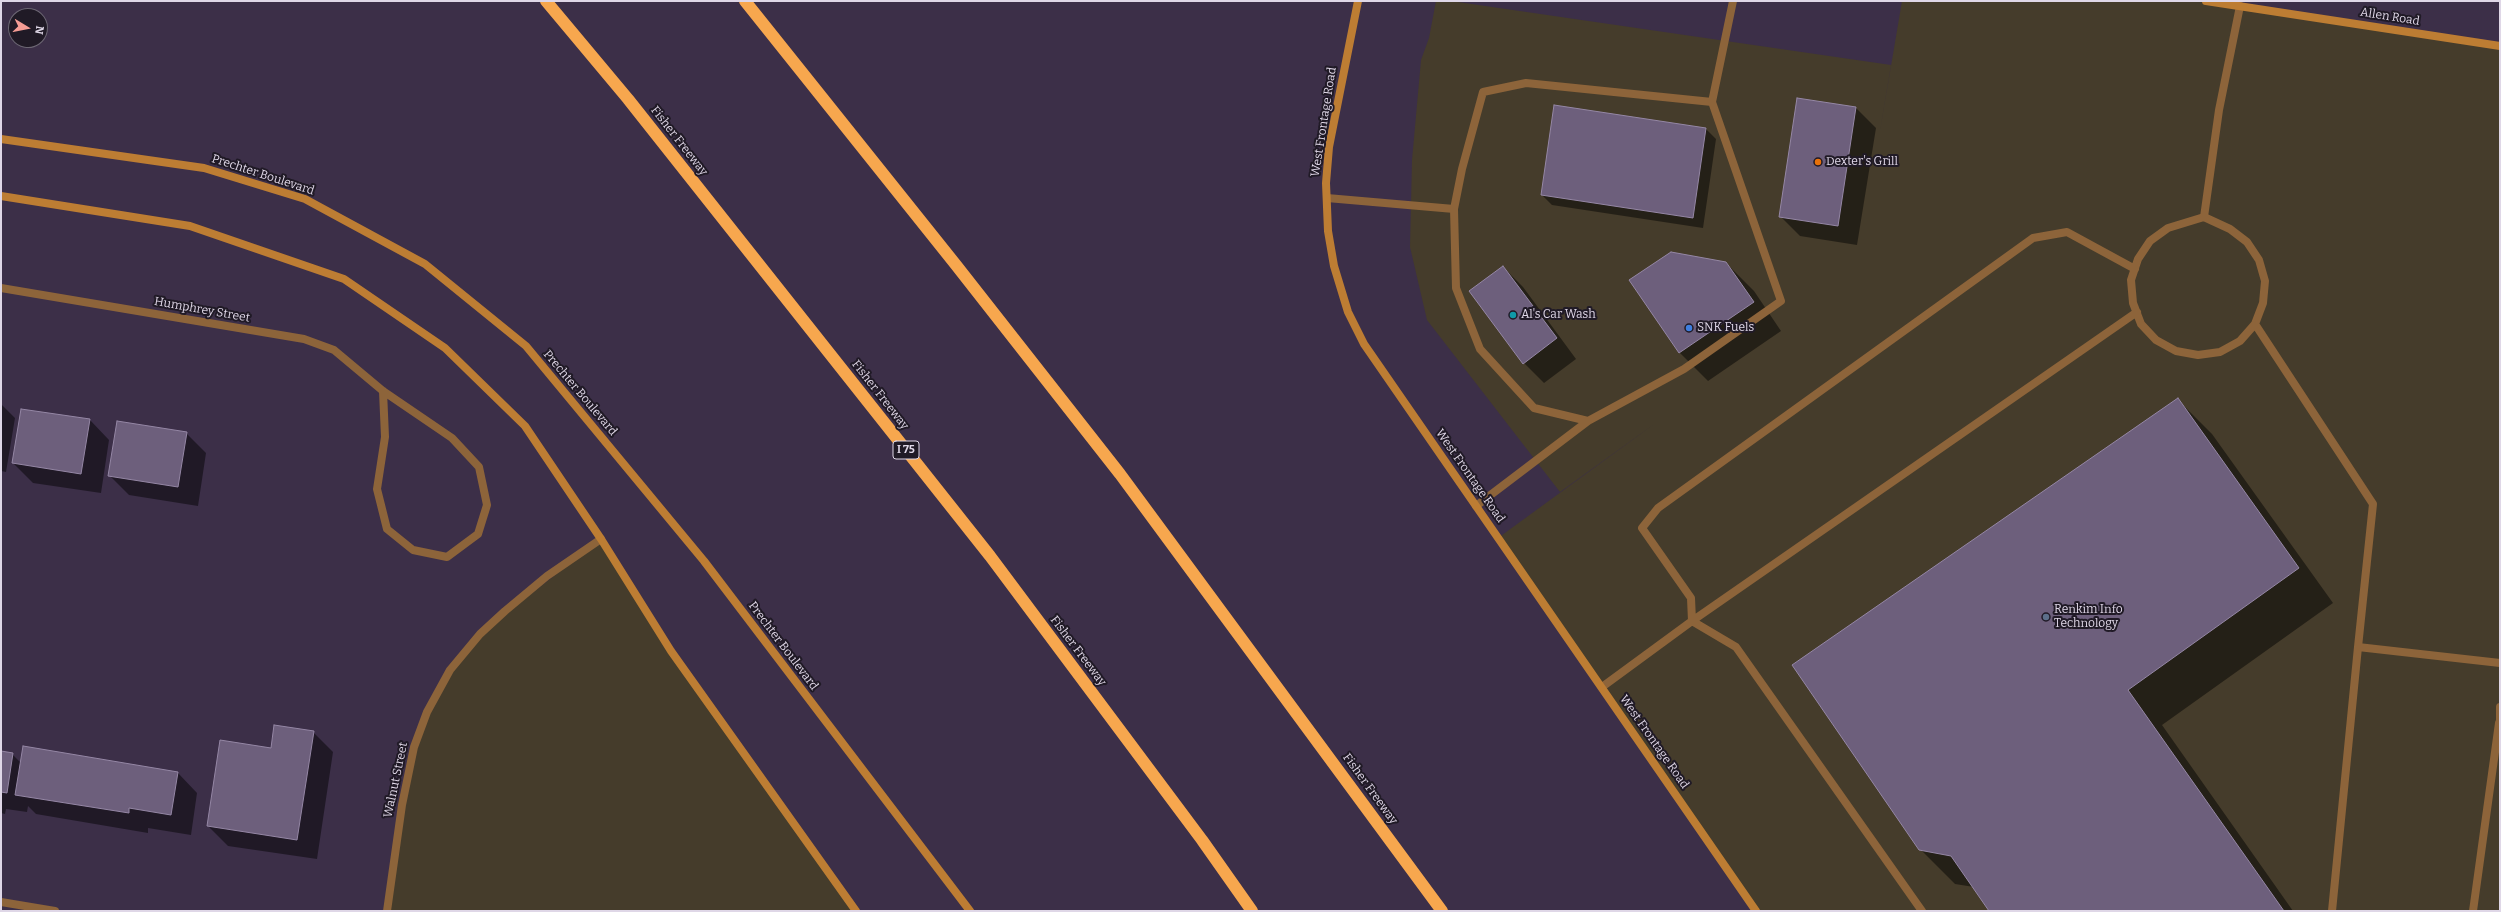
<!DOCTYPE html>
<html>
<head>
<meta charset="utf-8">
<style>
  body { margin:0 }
  #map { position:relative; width:2501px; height:912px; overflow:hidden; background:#3c2f48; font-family:Bitter,serif }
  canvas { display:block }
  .frame { position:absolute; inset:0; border:2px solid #dfd7e7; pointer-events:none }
  .north { position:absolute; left:8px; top:8px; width:40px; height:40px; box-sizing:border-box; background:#201a26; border:1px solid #6c6673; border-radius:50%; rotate:100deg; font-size:11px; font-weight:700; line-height:16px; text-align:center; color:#dfd7e7 }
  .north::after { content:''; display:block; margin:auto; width:14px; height:18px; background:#f59c95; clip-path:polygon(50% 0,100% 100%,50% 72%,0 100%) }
</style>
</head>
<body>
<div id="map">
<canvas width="2501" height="912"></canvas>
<div class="frame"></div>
<div class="north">N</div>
</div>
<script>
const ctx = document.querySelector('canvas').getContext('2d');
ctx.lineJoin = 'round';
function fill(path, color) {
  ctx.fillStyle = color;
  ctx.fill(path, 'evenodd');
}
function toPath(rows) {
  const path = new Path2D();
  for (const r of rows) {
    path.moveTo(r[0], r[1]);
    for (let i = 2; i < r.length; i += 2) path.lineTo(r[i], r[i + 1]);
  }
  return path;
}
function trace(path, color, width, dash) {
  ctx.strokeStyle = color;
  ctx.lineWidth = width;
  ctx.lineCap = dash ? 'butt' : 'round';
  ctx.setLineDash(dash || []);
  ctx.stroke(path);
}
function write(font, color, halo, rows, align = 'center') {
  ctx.font = font + ' Bitter,serif';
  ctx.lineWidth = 4;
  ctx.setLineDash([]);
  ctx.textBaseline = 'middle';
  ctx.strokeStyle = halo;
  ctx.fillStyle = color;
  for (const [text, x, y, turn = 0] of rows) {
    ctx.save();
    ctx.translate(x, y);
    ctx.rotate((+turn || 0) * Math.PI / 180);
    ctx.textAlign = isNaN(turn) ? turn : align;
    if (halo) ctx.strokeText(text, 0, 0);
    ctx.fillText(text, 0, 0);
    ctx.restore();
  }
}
fill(toPath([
  [1436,1,1451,1,1891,65,1879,137,1902,1,2206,1,2500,46,2500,911,1756,911,1498,538,1657,422,1560,492,1427,320,1410,247,1412,160,1421,60,1429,38],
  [601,539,671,651,856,911,387,911,414,747,450,670,480,634]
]), '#453c2b');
fill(toPath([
  [1856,108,1876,128,1857,245,1800,236,1780,216],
  [1706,129,1716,139,1703,228,1552,205,1542,195],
  [1726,263,1754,291,1781,331,1708,381,1680,353,1631,281],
  [1503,267,1523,287,1576,359,1544,383,1524,363],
  [2177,399,2212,434,2333,603,2162,725,2293,911,1990,911,1974,887,1955,884,1920,849],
  [1,404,15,418,6,472,1,471],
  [90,420,109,440,101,493,33,483,13,463],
  [186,433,206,453,198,506,129,495,110,476],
  [313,732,333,752,317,859,228,846,208,826,272,749],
  [1,752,12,754,21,763,178,773,197,793,191,835,148,828,148,833,36,814,28,806,27,812,6,809,5,814,1,813]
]), '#0007');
const building = toPath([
  [1797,98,1856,107,1838,226,1779,217,1797,98],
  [1554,105,1706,128,1693,218,1541,195,1554,105],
  [1671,252,1726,262,1754,302,1679,353,1629,280,1671,252],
  [1503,266,1557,338,1523,364,1469,291,1503,266],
  [2178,398,2299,568,2128,690,2284,911,1989,911,1951,856,1919,850,1792,665,2178,398],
  [21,409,90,419,81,474,12,463,21,409],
  [117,421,187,432,178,487,108,476,117,421],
  [274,725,314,731,297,840,207,826,220,740,271,748,274,725],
  [23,746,178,772,171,815,129,808,129,813,15,795,23,746],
  [1,751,13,753,7,793,1,792,1,751]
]);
fill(building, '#6d5f7c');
trace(building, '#9587a5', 1);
trace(toPath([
  [1712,102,1526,83,1483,92,1462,169,1454,209,1456,288,1480,349,1534,408,1588,421,1684,369,1781,301,1712,102,1733,1],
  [1327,198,1454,209],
  [2204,217,2230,229,2247,242,2259,260,2265,281,2263,303,2255,324,2240,341,2220,352,2198,355,2176,351,2156,340,2141,324,2133,303,2131,280,2138,259,2150,241,2168,228,2204,217],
  [2204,217,2219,110,2240,6],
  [2255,324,2373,504,2358,647,2500,663],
  [1476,506,1588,421],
  [1602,687,1692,621,1691,598,1642,528,1658,508,2033,238,2067,232,2135,269],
  [2500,707,2500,723],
  [1922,911,1736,647,1692,621,2137,312],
  [2332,911,2358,647],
  [2473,911,2499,723]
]), '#8d643a', 8);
trace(toPath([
  [1,288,304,339,334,350,383,391,452,438,479,467,487,505,478,534,447,557,413,550,387,529,377,489,385,437,383,391],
  [1,902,55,911],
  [387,911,402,805,414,747,427,712,450,670,480,634,505,611,547,576,601,539]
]), '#8d643a', 8);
trace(toPath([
  [1358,1,1329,147,1326,183,1328,231,1334,266,1348,312,1364,344,1756,911],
  [2206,1,2500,46],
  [1,139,204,168,305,199,425,264,526,346,704,561,970,911],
  [1,196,190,226,344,279,445,348,525,426,601,539,671,651,856,911]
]), '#bd7d33', 8);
trace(toPath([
  [546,1,628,99,990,556,1202,840,1252,911],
  [745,1,956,265,1120,474,1442,911]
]), '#f7a74e', 12);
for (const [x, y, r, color] of [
  [1818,162,4,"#e8710a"],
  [1513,315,4,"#0f9aa8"],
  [1689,328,4,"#3f7fe0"],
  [2046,617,4,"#5c6f8a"]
]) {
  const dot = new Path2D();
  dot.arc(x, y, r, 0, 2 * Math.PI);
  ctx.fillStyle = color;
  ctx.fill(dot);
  trace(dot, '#201a26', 1.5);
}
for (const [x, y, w] of [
  [906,450,26]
]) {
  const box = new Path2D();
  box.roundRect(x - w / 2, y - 9, w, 18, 3);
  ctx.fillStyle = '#201a26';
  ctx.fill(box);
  trace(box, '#dfd7e7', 1);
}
write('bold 11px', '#dfd7e7', null, [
  ["I 75",906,450]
]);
write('12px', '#dfd7e7', '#201a26', [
  ["Allen Road",2390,17,9],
  ["West Frontage Road",1324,122,-81],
  ["Fisher Freeway",679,141,52],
  ["Prechter Boulevard",263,175,18],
  ["Humphrey Street",202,310,10],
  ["Prechter Boulevard",580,393,50],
  ["Fisher Freeway",880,395,52],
  ["West Frontage Road",1470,476,55],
  ["Prechter Boulevard",783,646,53],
  ["Fisher Freeway",1078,651,53],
  ["West Frontage Road",1654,742,55],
  ["Walnut Street",396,780,-78],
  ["Fisher Freeway",1370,789,54]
]);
write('12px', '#dfd7e7', '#201a26', [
  ["Dexter's Grill",1826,162],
  ["Al's Car Wash",1521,315],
  ["SNK Fuels",1697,328],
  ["Renkim Info",2054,610],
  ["Technology",2054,624]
], 'left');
</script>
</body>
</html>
